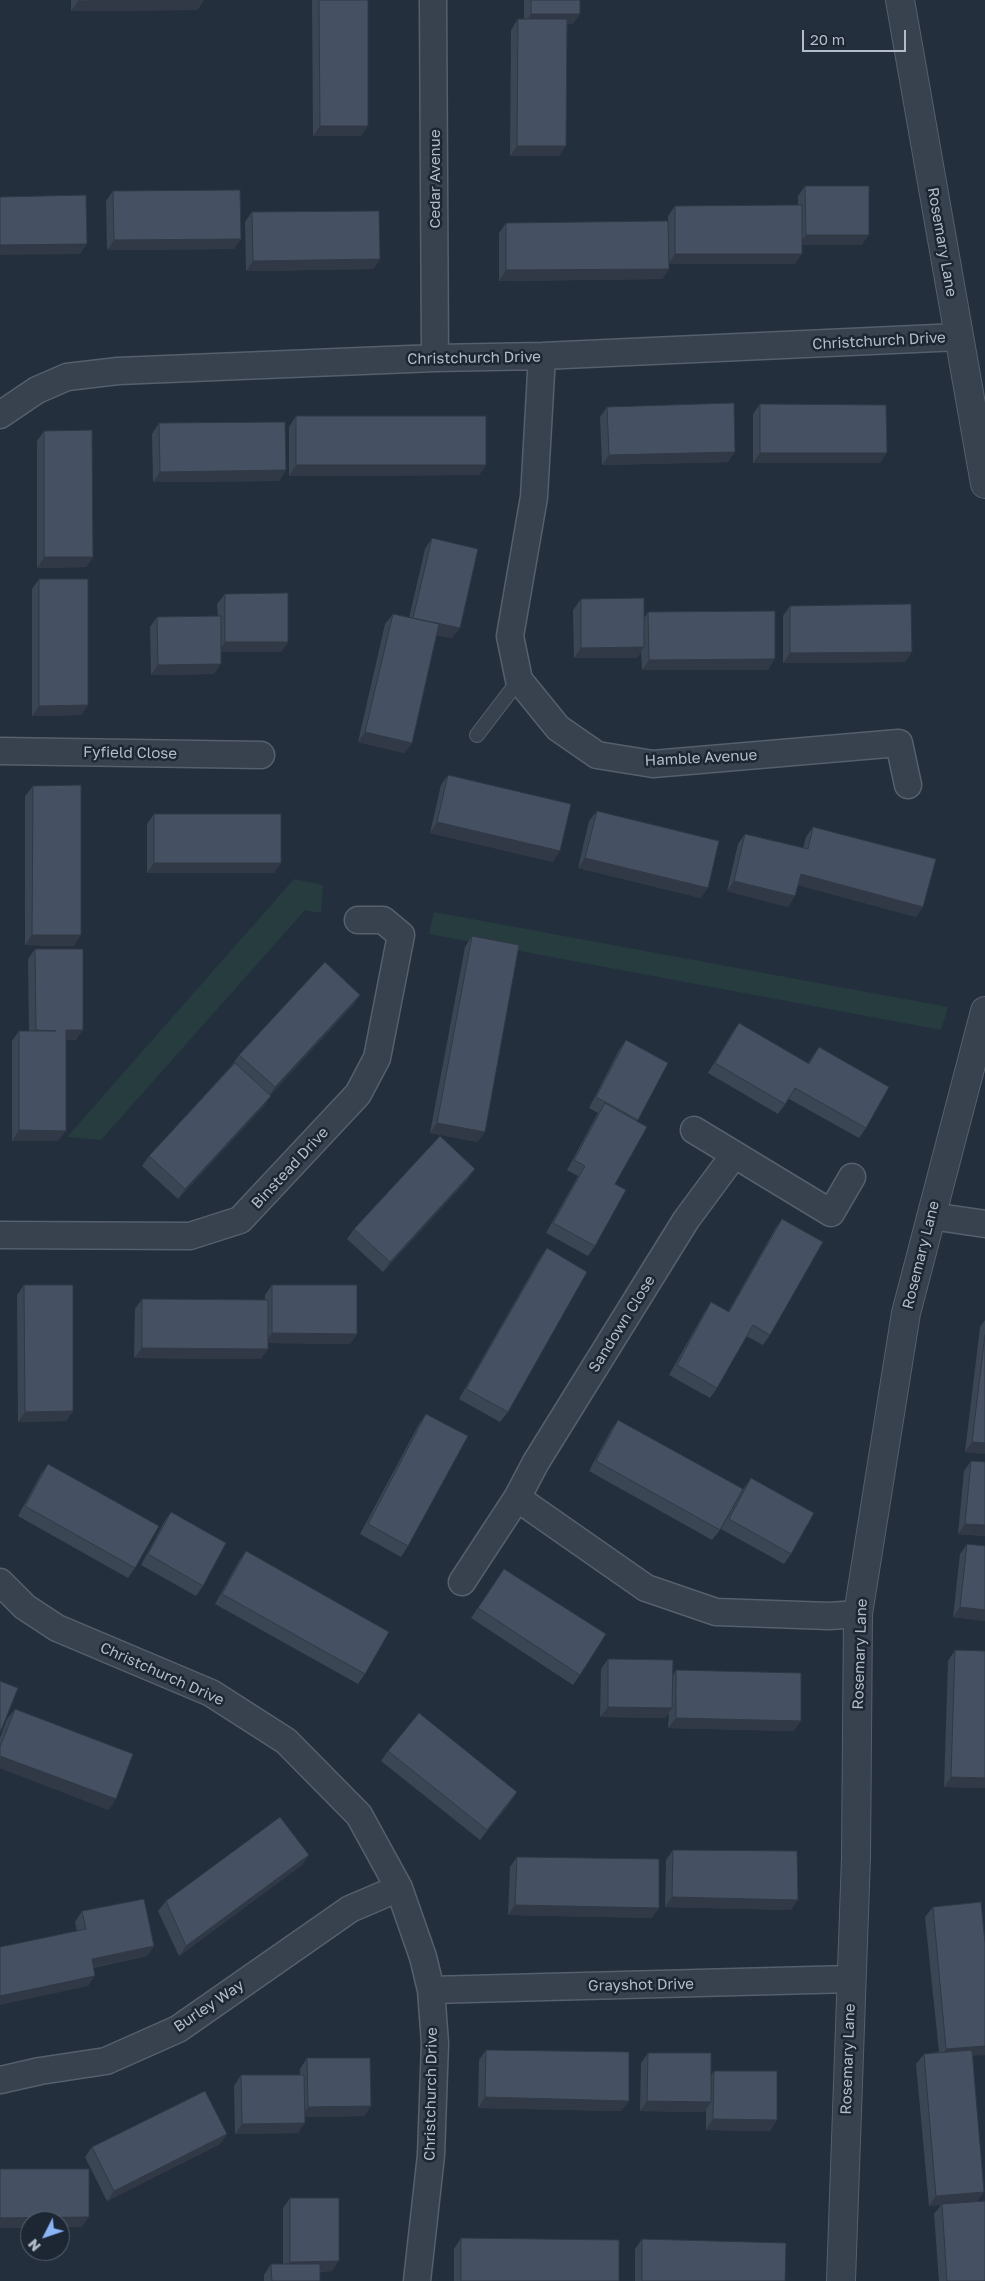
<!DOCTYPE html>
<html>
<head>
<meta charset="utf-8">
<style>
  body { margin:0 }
  #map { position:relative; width:985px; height:2281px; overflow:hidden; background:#242f3e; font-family:"Golos Text",sans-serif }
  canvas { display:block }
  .north { position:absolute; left:20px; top:2211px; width:50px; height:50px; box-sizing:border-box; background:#1d2633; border:1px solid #59626f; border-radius:50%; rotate:229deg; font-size:14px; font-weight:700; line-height:20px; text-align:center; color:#b4bcc9 }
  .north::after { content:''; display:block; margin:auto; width:18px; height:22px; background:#8ab4f8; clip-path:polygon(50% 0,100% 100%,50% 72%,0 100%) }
  .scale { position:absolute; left:802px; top:30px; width:104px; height:22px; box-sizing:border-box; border:2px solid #b4bcc9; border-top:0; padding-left:6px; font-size:15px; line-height:18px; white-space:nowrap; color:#b4bcc9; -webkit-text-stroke:4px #1d2633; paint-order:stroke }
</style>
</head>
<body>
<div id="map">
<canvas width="985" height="2281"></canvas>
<div class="north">N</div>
<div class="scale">20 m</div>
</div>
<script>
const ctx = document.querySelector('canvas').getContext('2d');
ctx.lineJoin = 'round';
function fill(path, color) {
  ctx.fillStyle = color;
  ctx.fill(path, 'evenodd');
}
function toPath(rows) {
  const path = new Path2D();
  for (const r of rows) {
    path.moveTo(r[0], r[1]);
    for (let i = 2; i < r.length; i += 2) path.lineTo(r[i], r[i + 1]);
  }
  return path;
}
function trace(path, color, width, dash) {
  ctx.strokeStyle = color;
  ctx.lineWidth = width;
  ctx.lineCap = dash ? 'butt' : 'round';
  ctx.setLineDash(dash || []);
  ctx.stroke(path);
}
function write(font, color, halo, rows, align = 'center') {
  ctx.font = font + ' "Golos Text",sans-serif';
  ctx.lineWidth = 5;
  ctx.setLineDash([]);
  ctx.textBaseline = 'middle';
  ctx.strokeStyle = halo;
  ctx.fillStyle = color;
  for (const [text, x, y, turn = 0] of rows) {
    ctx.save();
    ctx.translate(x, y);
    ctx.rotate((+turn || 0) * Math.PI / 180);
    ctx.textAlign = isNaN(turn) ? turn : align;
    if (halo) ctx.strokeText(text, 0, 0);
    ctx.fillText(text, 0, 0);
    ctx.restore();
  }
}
fill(toPath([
  [294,879,323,885,321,913,305,910,101,1140,67,1137],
  [434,912,948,1007,941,1030,429,934]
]), '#263c3f');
const service = toPath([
  [477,735,519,680]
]);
const minor = toPath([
  [433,0,435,358],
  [542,356,534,497,510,636,519,680,558,728,597,755,653,764,899,743,908,785],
  [0,415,37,390,67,377,118,371,435,358,542,356,959,337],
  [0,751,261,755],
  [694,1130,831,1213,852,1177],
  [931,1216,985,1224],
  [0,1235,190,1236,240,1220,358,1094,377,1058,401,935,383,920,358,920],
  [517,1498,646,1588,716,1612,829,1616,858,1614],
  [0,1582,25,1607,57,1628,211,1693,286,1741,359,1815,399,1888,423,1957,431,1990,435,2043,431,2155,417,2281],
  [462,1582,517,1498,536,1462,686,1220,734,1155],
  [431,1990,851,1979],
  [0,2080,40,2071,106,2061,178,2029,350,1909,399,1888]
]);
const tertiary = toPath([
  [900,0,985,484],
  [841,2281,856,1857,858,1614,906,1313,985,1011]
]);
trace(service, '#565f6c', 16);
trace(minor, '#565f6c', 29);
trace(tertiary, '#565f6c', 30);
trace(service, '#38414e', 14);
trace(minor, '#38414e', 26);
trace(tertiary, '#38414e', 28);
fill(toPath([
  [71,0,204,0,197,10,71,11],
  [312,0,368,0,361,136,313,136],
  [524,0,580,0,573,24,567,24,559,156,510,156,511,30,518,19,524,19],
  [805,186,862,245,802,245,795,264,669,264,669,269,662,279,499,281,499,233,506,223,668,221,668,216,675,206,798,205,798,196],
  [113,191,241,239,234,249,107,250,106,201],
  [252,212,380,259,373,269,246,271,245,222],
  [760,404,880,463,753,463,753,414],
  [607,407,728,462,602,465,600,417],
  [296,416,486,465,479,475,289,476,289,427],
  [159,423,286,470,279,481,153,482,152,434],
  [44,431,93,557,86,567,37,568,37,441],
  [432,538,452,638,436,635,412,743,404,753,358,742,385,624,393,614,409,618,425,549],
  [39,579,88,705,81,715,32,716,32,589],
  [225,594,288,642,281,652,221,652,214,674,151,675,150,627,157,617,218,616,217,604],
  [581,599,644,618,648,612,768,670,642,670,641,652,637,658,574,658,573,610],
  [790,606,912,652,905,662,783,663,783,616],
  [448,775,553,862,430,833,441,785],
  [33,786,74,946,25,945,25,796],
  [597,811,701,898,578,868,589,821],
  [154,814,281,863,274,873,147,873,147,824],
  [813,827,923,907,916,917,798,885,788,907,727,891,738,844,745,834,803,848,806,837],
  [472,936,478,1142,430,1133,465,947],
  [35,949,76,1040,66,1040,58,1141,12,1141,12,1041,19,1031,29,1031,28,959],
  [360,995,353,1005,270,1095,264,1106,178,1199,142,1166,149,1156,232,1065,239,1055],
  [739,1023,808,1063,819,1047,866,1128,859,1138,789,1099,778,1114,708,1073,732,1033],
  [626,1040,668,1063,637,1121,615,1184,595,1246,588,1256,546,1233,578,1176,567,1170,598,1113,589,1108,619,1050],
  [468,1179,383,1272,347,1239,354,1229],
  [782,1219,770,1335,763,1345,746,1336,717,1388,710,1398,669,1375,704,1313,711,1302,728,1312,775,1229],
  [547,1248,508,1412,500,1422,459,1399,540,1258],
  [24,1285,73,1411,66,1421,18,1422,17,1295],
  [272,1285,357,1334,350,1344,268,1343,261,1359,134,1358,135,1309,142,1299,265,1300,265,1295],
  [985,1320,985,1454,965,1452,980,1327],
  [426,1414,408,1546,401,1557,360,1534,419,1424],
  [618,1420,720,1530,712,1540,589,1471,611,1430],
  [971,1461,985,1462,985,1536,958,1534,964,1471],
  [48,1464,135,1568,128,1578,18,1516,41,1474],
  [751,1478,791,1554,784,1564,721,1529,744,1488],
  [171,1512,203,1586,196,1596,141,1565,164,1522],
  [967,1544,985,1621,953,1617,960,1554],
  [246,1551,365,1674,358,1684,215,1604,239,1561],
  [504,1569,580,1675,573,1685,471,1618],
  [955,1650,985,1651,985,1788,944,1787,948,1661],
  [608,1659,673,1675,676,1670,794,1731,668,1728,669,1713,665,1718,600,1717,601,1669],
  [15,1709,109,1810,0,1768,0,1738,7,1719],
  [388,1751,510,1803,480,1840,381,1761],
  [673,1850,791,1910,665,1907,666,1860],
  [309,1855,302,1865,179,1956,158,1911,166,1901],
  [517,1857,652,1918,508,1915,510,1867],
  [933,1907,973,2056,977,2201,985,2281,939,2281,934,2214,941,2205,929,2206,916,2064,924,2054,939,2052,925,1917],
  [82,1911,154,1946,147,1956,93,1968,88,1986,75,1922],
  [486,2050,629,2101,621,2111,478,2108,479,2060],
  [648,2053,711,2075,714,2071,777,2120,770,2131,706,2130,706,2109,704,2112,640,2111,641,2063],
  [307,2058,371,2106,364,2116,305,2117,298,2133,235,2134,234,2086,241,2075,300,2075,300,2069],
  [227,2134,220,2144,107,2201,85,2157,92,2147],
  [290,2198,332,2271,320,2272,320,2281,264,2281,264,2275,271,2264,283,2264,283,2208],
  [461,2238,619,2281,454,2281,454,2249],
  [642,2239,785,2281,635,2281,635,2249]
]), '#3b4654');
fill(toPath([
  [165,0,204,0,197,10,71,11,78,1],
  [531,14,580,14,573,24,524,24],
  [320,126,368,126,361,136,313,136],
  [517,146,566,146,559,156,510,156],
  [806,235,869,235,862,245,799,245],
  [241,239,234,249,107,250,114,240],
  [87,244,80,254,0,255,0,245],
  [675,254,802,254,795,264,668,264],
  [380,259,373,269,246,271,253,261],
  [669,269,662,279,499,281,506,270],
  [735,452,728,462,602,465,609,455],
  [760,453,887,453,880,463,753,463],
  [296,465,486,465,479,475,289,476],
  [286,470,279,481,153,482,160,472],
  [44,557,93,557,86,567,37,568],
  [413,618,460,628,452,638,406,628],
  [225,642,288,642,281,652,218,652],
  [644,647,637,658,574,658,581,648],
  [912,652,905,662,783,663,790,653],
  [775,659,768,670,642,670,649,660],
  [221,664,214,674,151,675,158,665],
  [88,705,81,715,32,716,39,706],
  [365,732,412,743,404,753,358,742],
  [437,822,560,851,553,862,430,833],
  [585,858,708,888,701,898,578,868],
  [154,863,281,863,274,873,147,873],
  [801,874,923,907,916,917,794,884],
  [734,881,795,896,788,907,727,891],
  [32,935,81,935,74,946,25,945],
  [360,995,353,1005,268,1098,275,1087],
  [66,1030,83,1030,76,1040,59,1040],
  [271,1096,264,1106,178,1199,185,1189],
  [437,1123,485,1132,478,1142,430,1133],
  [19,1130,66,1131,58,1141,12,1141],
  [475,1169,468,1179,383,1272,390,1262],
  [272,1333,357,1334,350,1344,265,1343],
  [142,1348,268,1349,261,1359,134,1358],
  [73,1411,66,1421,18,1422,25,1412],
  [972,1442,985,1443,985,1454,965,1452],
  [965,1524,985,1525,985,1536,958,1534],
  [960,1607,985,1610,985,1621,953,1617],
  [608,1707,672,1708,665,1718,600,1717],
  [676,1718,801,1721,794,1731,668,1728],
  [0,1756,116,1799,109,1810,0,1768],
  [951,1777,985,1778,985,1788,944,1787],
  [517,1792,510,1803,480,1840,487,1830],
  [309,1855,302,1865,179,1956,186,1946],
  [672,1897,798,1900,791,1910,665,1907],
  [515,1905,659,1908,652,1918,508,1915],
  [154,1946,147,1956,84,1969,92,1959],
  [95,1976,88,1986,0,2005,0,1996],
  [985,2046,985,2055,939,2059,946,2049],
  [485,2097,629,2101,621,2111,478,2108],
  [647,2101,711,2102,704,2112,640,2111],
  [371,2106,364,2116,301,2117,308,2107],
  [713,2119,777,2120,770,2131,706,2130],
  [305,2123,298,2133,235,2134,242,2124],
  [227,2134,220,2144,107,2201,114,2191],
  [984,2192,977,2202,942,2204,941,2205,929,2206,936,2196],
  [89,2217,82,2227,60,2227,60,2221,30,2221,30,2228,0,2228,0,2218],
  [339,2261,332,2271,283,2272,290,2262]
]), '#303945');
const building = toPath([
  [78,0,165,0,78,1,78,0],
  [319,0,368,0,368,126,320,126,319,0],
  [531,0,580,0,580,14,531,14,531,0],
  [518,19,567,19,566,146,517,146,518,19],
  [805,186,869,186,869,235,806,235,805,186],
  [240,190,241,239,114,240,113,191,240,190],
  [86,195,87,244,0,245,0,197,86,195],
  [802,205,802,254,675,254,675,206,802,205],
  [379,211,380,259,253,261,252,212,379,211],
  [668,221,669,269,506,270,506,223,668,221],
  [734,403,735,452,609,455,607,407,734,403],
  [760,404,886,405,887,453,760,453,760,404],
  [296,416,486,416,486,465,296,465,296,416],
  [285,422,286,470,160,472,159,423,285,422],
  [92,430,93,557,44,557,44,431,92,430],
  [432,538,478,549,460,628,413,618,432,538],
  [39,579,88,579,88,705,39,706,39,579],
  [288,593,288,642,225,642,225,594,288,593],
  [644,598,644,647,581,648,581,599,644,598],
  [911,604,912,652,790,653,790,606,911,604],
  [775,611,775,659,649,660,648,612,775,611],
  [393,614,439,624,412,743,365,732,393,614],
  [221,616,221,664,158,665,157,617,221,616],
  [448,775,571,804,560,851,437,822,448,775],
  [81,785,81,935,32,935,33,786,81,785],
  [597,811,719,841,708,888,585,858,597,811],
  [154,814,281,814,281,863,154,863,154,814],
  [813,827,936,859,923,907,801,874,795,896,734,881,745,834,808,849,813,827],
  [472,936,519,945,485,1132,437,1123,472,936],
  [35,949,83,949,83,1030,66,1030,66,1131,19,1130,19,1031,56,1031,36,1030,35,949],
  [325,962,360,995,275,1087,239,1055,325,962],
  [739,1023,809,1064,819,1047,889,1087,866,1128,795,1088,785,1104,715,1063,739,1023],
  [626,1040,668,1063,638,1120,596,1097,626,1040],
  [235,1063,271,1096,185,1189,149,1156,235,1063],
  [605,1103,647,1127,615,1184,626,1190,595,1246,553,1223,585,1166,574,1160,605,1103],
  [440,1136,475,1169,390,1262,354,1229,440,1136],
  [782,1219,823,1242,770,1335,753,1325,717,1388,677,1365,711,1302,729,1312,782,1219],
  [547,1248,587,1272,508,1412,466,1389,547,1248],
  [24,1285,73,1285,73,1411,25,1412,24,1285],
  [272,1285,357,1285,357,1334,272,1333,272,1285],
  [142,1299,268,1300,268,1349,142,1348,142,1299],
  [985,1335,985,1443,972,1442,985,1335],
  [426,1414,468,1436,408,1546,368,1524,426,1414],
  [618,1420,743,1489,720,1530,596,1461,618,1420],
  [971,1461,985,1462,985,1525,965,1524,971,1461],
  [48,1464,159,1526,135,1568,25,1506,48,1464],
  [751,1478,814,1513,791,1554,729,1519,751,1478],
  [171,1512,226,1543,203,1586,148,1554,171,1512],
  [967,1544,985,1546,985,1610,960,1607,967,1544],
  [246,1551,389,1632,365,1674,222,1594,246,1551],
  [504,1569,606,1634,580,1675,478,1608,504,1569],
  [955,1650,985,1651,985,1778,951,1777,955,1650],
  [608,1659,673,1660,672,1708,608,1707,608,1659],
  [676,1670,801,1673,801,1721,676,1718,676,1670],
  [0,1681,18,1688,0,1733,0,1681],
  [15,1709,133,1754,116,1799,0,1756,0,1747,15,1709],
  [419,1713,517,1792,487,1830,388,1751,419,1713],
  [280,1817,309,1855,186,1946,166,1901,280,1817],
  [673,1850,797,1851,798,1900,672,1897,673,1850],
  [517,1857,659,1859,659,1908,515,1905,517,1857],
  [144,1899,154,1946,92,1959,95,1976,0,1996,0,1947,86,1929,82,1911,144,1899],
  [981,1902,985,1943,985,2046,946,2049,933,1907,981,1902],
  [486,2050,629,2052,629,2101,485,2097,486,2050],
  [972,2050,984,2192,936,2196,924,2054,972,2050],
  [648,2053,711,2053,711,2102,647,2101,648,2053],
  [307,2058,370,2058,371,2106,308,2107,307,2058],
  [714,2071,777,2071,777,2120,713,2119,714,2071],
  [241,2075,304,2075,305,2123,242,2124,241,2075],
  [205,2091,227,2134,114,2191,92,2147,205,2091],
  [0,2169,89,2169,89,2217,0,2218,0,2169],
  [290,2198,339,2198,339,2261,290,2262,290,2198],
  [985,2201,985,2281,947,2281,942,2204,985,2201],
  [461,2238,619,2240,619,2281,461,2281,461,2238],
  [642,2239,786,2243,785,2281,642,2281,642,2239],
  [271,2264,320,2264,320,2281,272,2281,271,2264]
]);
fill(building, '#455162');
trace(building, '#303945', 1);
write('15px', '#b4bcc9', '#1d2633', [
  ["Cedar Avenue",435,179,-90],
  ["Rosemary Lane",942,242,80],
  ["Christchurch Drive",879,341,-3],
  ["Christchurch Drive",474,358,-1],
  ["Fyfield Close",130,753,1],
  ["Hamble Avenue",701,758,-3],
  ["Binstead Drive",290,1168,-47],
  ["Rosemary Lane",921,1255,-76],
  ["Sandown Close",622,1324,-58],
  ["Rosemary Lane",860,1654,-88],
  ["Christchurch Drive",162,1674,24],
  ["Grayshot Drive",641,1985,-1],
  ["Burley Way",209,2006,-34],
  ["Rosemary Lane",848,2059,-88],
  ["Christchurch Drive",431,2094,-89]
]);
</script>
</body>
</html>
